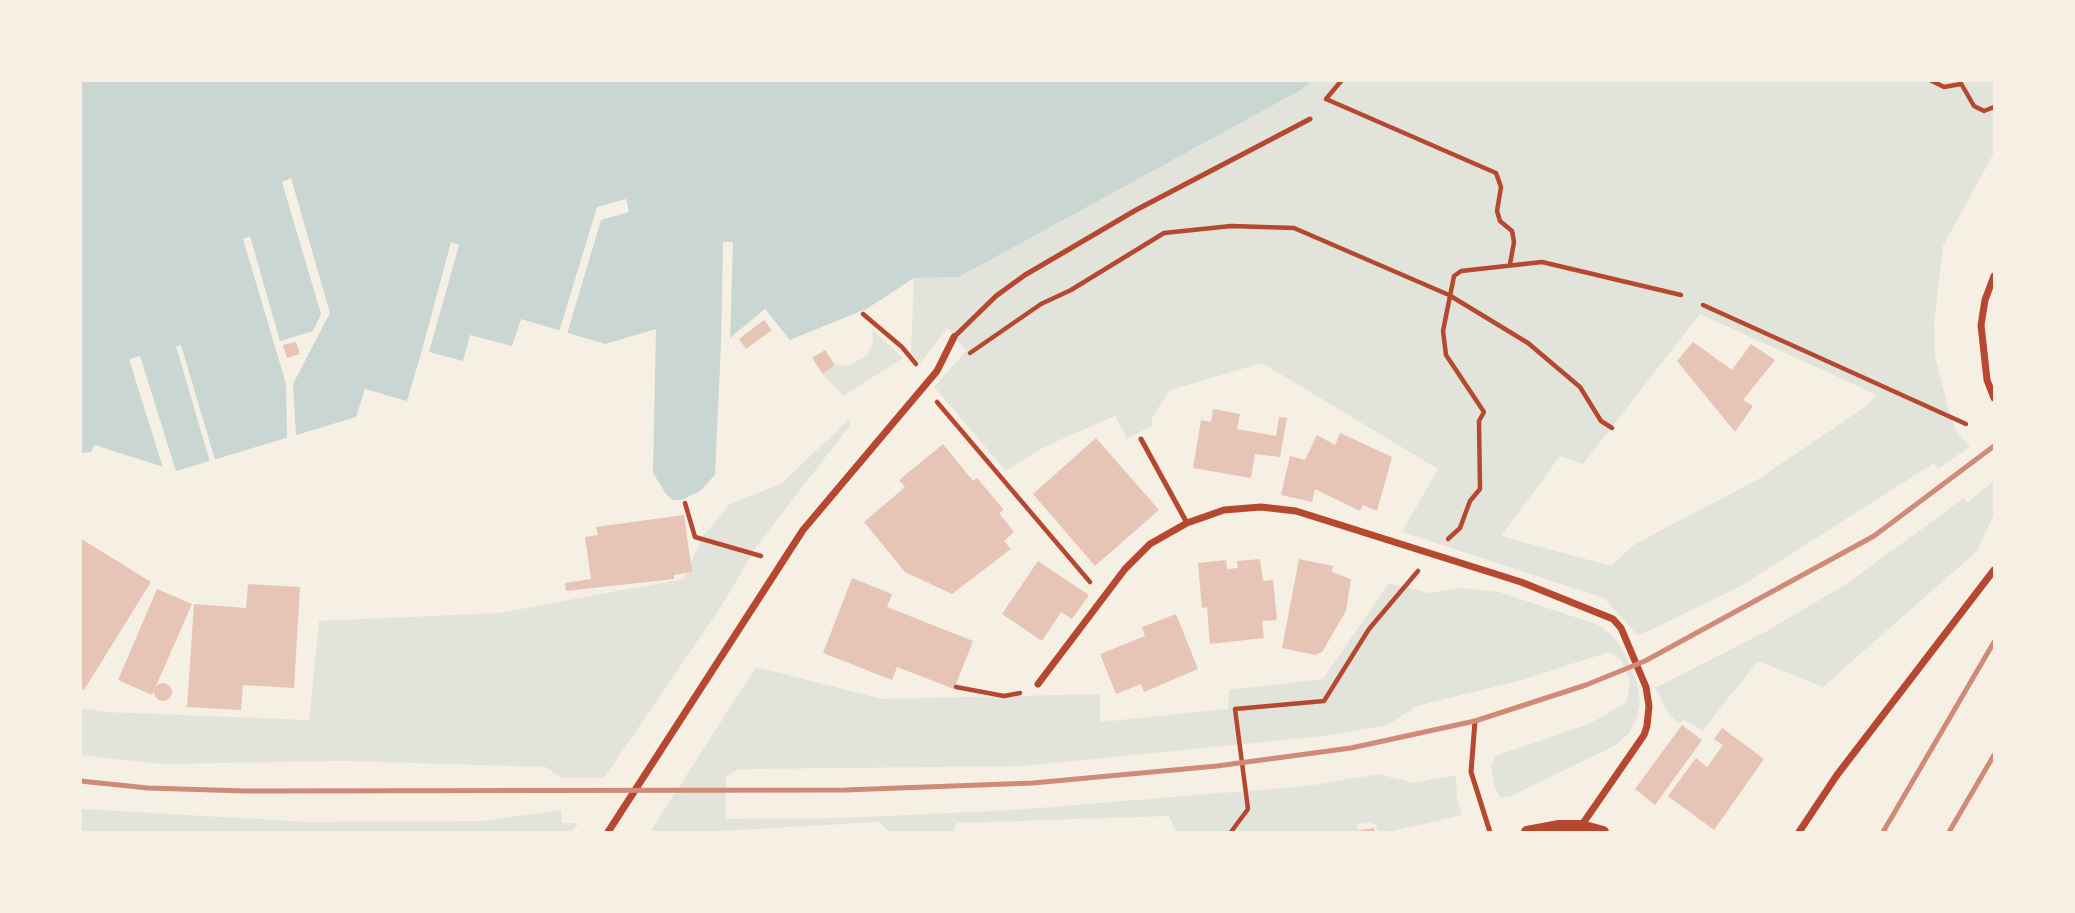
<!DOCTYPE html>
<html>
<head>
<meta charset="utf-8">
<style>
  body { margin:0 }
  #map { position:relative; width:2075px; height:913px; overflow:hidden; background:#f6efe4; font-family:Helvetica,sans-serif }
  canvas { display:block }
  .frame { position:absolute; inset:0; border:82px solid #f6efe4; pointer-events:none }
</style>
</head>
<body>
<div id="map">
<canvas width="2075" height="913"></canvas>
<div class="frame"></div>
</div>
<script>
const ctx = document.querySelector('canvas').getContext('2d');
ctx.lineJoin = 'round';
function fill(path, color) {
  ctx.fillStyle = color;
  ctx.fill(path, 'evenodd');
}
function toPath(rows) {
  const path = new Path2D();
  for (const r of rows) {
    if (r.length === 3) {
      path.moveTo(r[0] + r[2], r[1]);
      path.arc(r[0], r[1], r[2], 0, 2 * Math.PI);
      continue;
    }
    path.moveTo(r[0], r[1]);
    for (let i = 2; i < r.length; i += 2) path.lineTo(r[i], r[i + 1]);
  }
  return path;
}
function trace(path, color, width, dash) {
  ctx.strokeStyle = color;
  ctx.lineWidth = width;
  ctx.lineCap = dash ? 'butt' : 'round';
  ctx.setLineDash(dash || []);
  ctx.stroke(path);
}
fill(toPath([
  [1311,81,1994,81,1994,153,1943,246,1934,323,1935,356,1948,407,1955,429,1970,447,1938,469,1934,463,1741,586,1638,636,1604,598,1402,532,1438,469,1262,363,1170,390,1151,419,1153,425,1127,439,1115,416,1044,447,1006,471,934,387,966,351,948,328,920,363,911,352,914,278,959,277,1301,90],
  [1700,314,1877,395,1865,407,1757,480,1635,544,1611,566,1501,536,1560,456,1583,464],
  [872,329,903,358,843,396,823,374,835,365,847,366,867,355,873,344],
  [849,419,851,424,756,547,724,602,604,778,561,778,546,767,342,761,163,764,81,755,80,708,107,712,309,720,319,621,499,613,683,579,704,535,730,504,781,484],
  [1993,482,1994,514,1977,551,1823,687,1758,661,1702,731,1683,719,1679,724,1669,714,1655,688,1767,631,1848,583,1964,498,1967,503],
  [1389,583,1429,593,1461,588,1499,592,1596,624,1611,634,1623,650,1637,683,1640,702,1637,717,1629,733,1616,745,1509,797,1500,797,1495,788,1491,768,1495,756,1589,724,1627,702,1630,681,1621,660,1609,652,1522,680,1417,706,1388,725,1324,736,1022,766,755,769,737,770,726,777,725,819,841,818,1014,810,1307,786,1379,774,1414,783,1456,775,1457,799,1462,815,1388,832,1378,832,1376,825,1370,822,1357,824,1358,832,1176,832,1169,816,957,823,953,832,889,832,879,822,702,832,650,832,756,667,882,699,1100,694,1100,722,1228,709,1229,690,1323,679],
  [81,809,310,822,482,821,561,810,562,823,579,823,571,832,81,832]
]), '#e2e4dc');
fill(toPath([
  [80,81,1311,81,1301,90,959,277,914,278,868,308,790,340,765,309,730,338,730,343,721,344,715,475,700,491,682,500,673,500,666,494,653,473,656,329,605,344,521,319,512,346,470,335,463,361,422,350,407,401,365,389,356,417,176,471,95,445,91,452,81,453]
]), '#c9d6d2');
fill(toPath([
  [291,178,330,313,293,384,296,435,287,438,286,384,243,239,250,236,280,341,313,331,321,314,282,182],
  [626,199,629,212,601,220,567,334,559,332,597,207],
  [451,242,459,245,429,352,422,350],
  [723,242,733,242,730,343,721,344],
  [181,345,215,460,210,462,176,346],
  [140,356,176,471,163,468,129,359]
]), '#f6efe4');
fill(toPath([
  [764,320,772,330,746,349,739,339],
  [296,342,300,354,287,358,283,345],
  [1693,342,1732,370,1751,344,1775,360,1743,400,1753,406,1735,432,1677,361],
  [825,350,835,365,823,374,812,358],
  [1213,409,1240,414,1237,429,1276,436,1279,417,1287,418,1280,457,1255,454,1251,478,1193,468,1201,420,1211,422],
  [1340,433,1392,457,1377,511,1363,505,1360,511,1315,489,1312,502,1281,495,1290,456,1305,460,1317,435,1335,445],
  [1096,438,1159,510,1095,566,1033,494],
  [943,444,973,481,977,478,1004,510,999,513,1014,532,1004,541,1011,549,952,594,905,572,864,522,905,487,899,480],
  [684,515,692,572,674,575,674,579,566,591,565,583,591,579,585,537,598,535,596,527],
  [80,538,151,582,84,690,80,688],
  [1260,559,1263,581,1273,580,1277,620,1262,621,1264,638,1210,644,1207,607,1202,608,1198,563,1226,560,1227,569,1238,568,1237,561],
  [1299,559,1333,566,1332,572,1351,579,1346,611,1322,652,1315,655,1282,648],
  [1038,561,1089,595,1072,619,1061,612,1042,641,1002,614],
  [852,578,892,594,887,607,973,641,954,689,897,667,892,680,823,653],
  [248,584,300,587,294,688,243,685,241,710,187,707,194,604,246,608],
  [157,589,192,604,152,695,118,680],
  [1176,614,1198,669,1144,692,1141,684,1116,694,1100,654,1145,636,1142,627],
  [163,692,9],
  [1682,725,1702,740,1655,805,1635,789],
  [1722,728,1764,759,1714,830,1668,796,1696,758,1707,767,1723,745,1714,739],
  [1374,828,1375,832,1360,832,1359,830]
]), '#e6c5b7');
trace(toPath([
  [1930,80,1944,87,1961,84],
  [1959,80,1974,106,1984,111,1994,107],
  [1326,99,1496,173,1501,187,1497,211,1500,221,1512,231,1514,242,1510,264],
  [1326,99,1342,80],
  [1703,305,1966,424],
  [863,314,902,347,916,364],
  [970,353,1041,304,1071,290,1164,233,1231,226,1294,228,1449,295,1528,343,1580,387,1601,421,1612,428],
  [937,402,1090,582],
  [685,503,695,537,761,556],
  [1448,539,1460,528,1470,501,1480,489,1479,421,1484,412,1446,355,1443,331,1454,276,1461,271,1542,262,1681,295],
  [956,687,1004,696,1020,693],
  [1231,832,1248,809,1235,709,1324,701,1369,629,1418,571]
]), '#b5482f', 4.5);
trace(toPath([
  [954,337,996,296,1025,275,1136,210,1310,119],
  [1141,439,1187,523],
  [1475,721,1471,772,1490,832]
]), '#b5482f', 5);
trace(toPath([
  [1994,276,1985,300,1981,325,1987,380,1994,398],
  [1038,684,1125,569,1150,544,1187,523,1224,510,1261,507,1296,511,1521,582,1613,619,1621,628,1646,687,1649,706,1647,726,1644,735,1577,832],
  [608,832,803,530,937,371,954,337],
  [1799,832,1837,775,1994,570]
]), '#b5482f', 7);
trace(toPath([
  [1527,832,1559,826,1581,826,1603,832]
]), '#b5482f', 12);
trace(toPath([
  [80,781,148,788,246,791,845,790,1033,783,1217,766,1351,748,1475,721,1586,685,1645,661,1874,536,1994,446],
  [1883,832,1994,642],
  [1949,832,1994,755]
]), '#cf8b77', 5);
</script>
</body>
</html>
